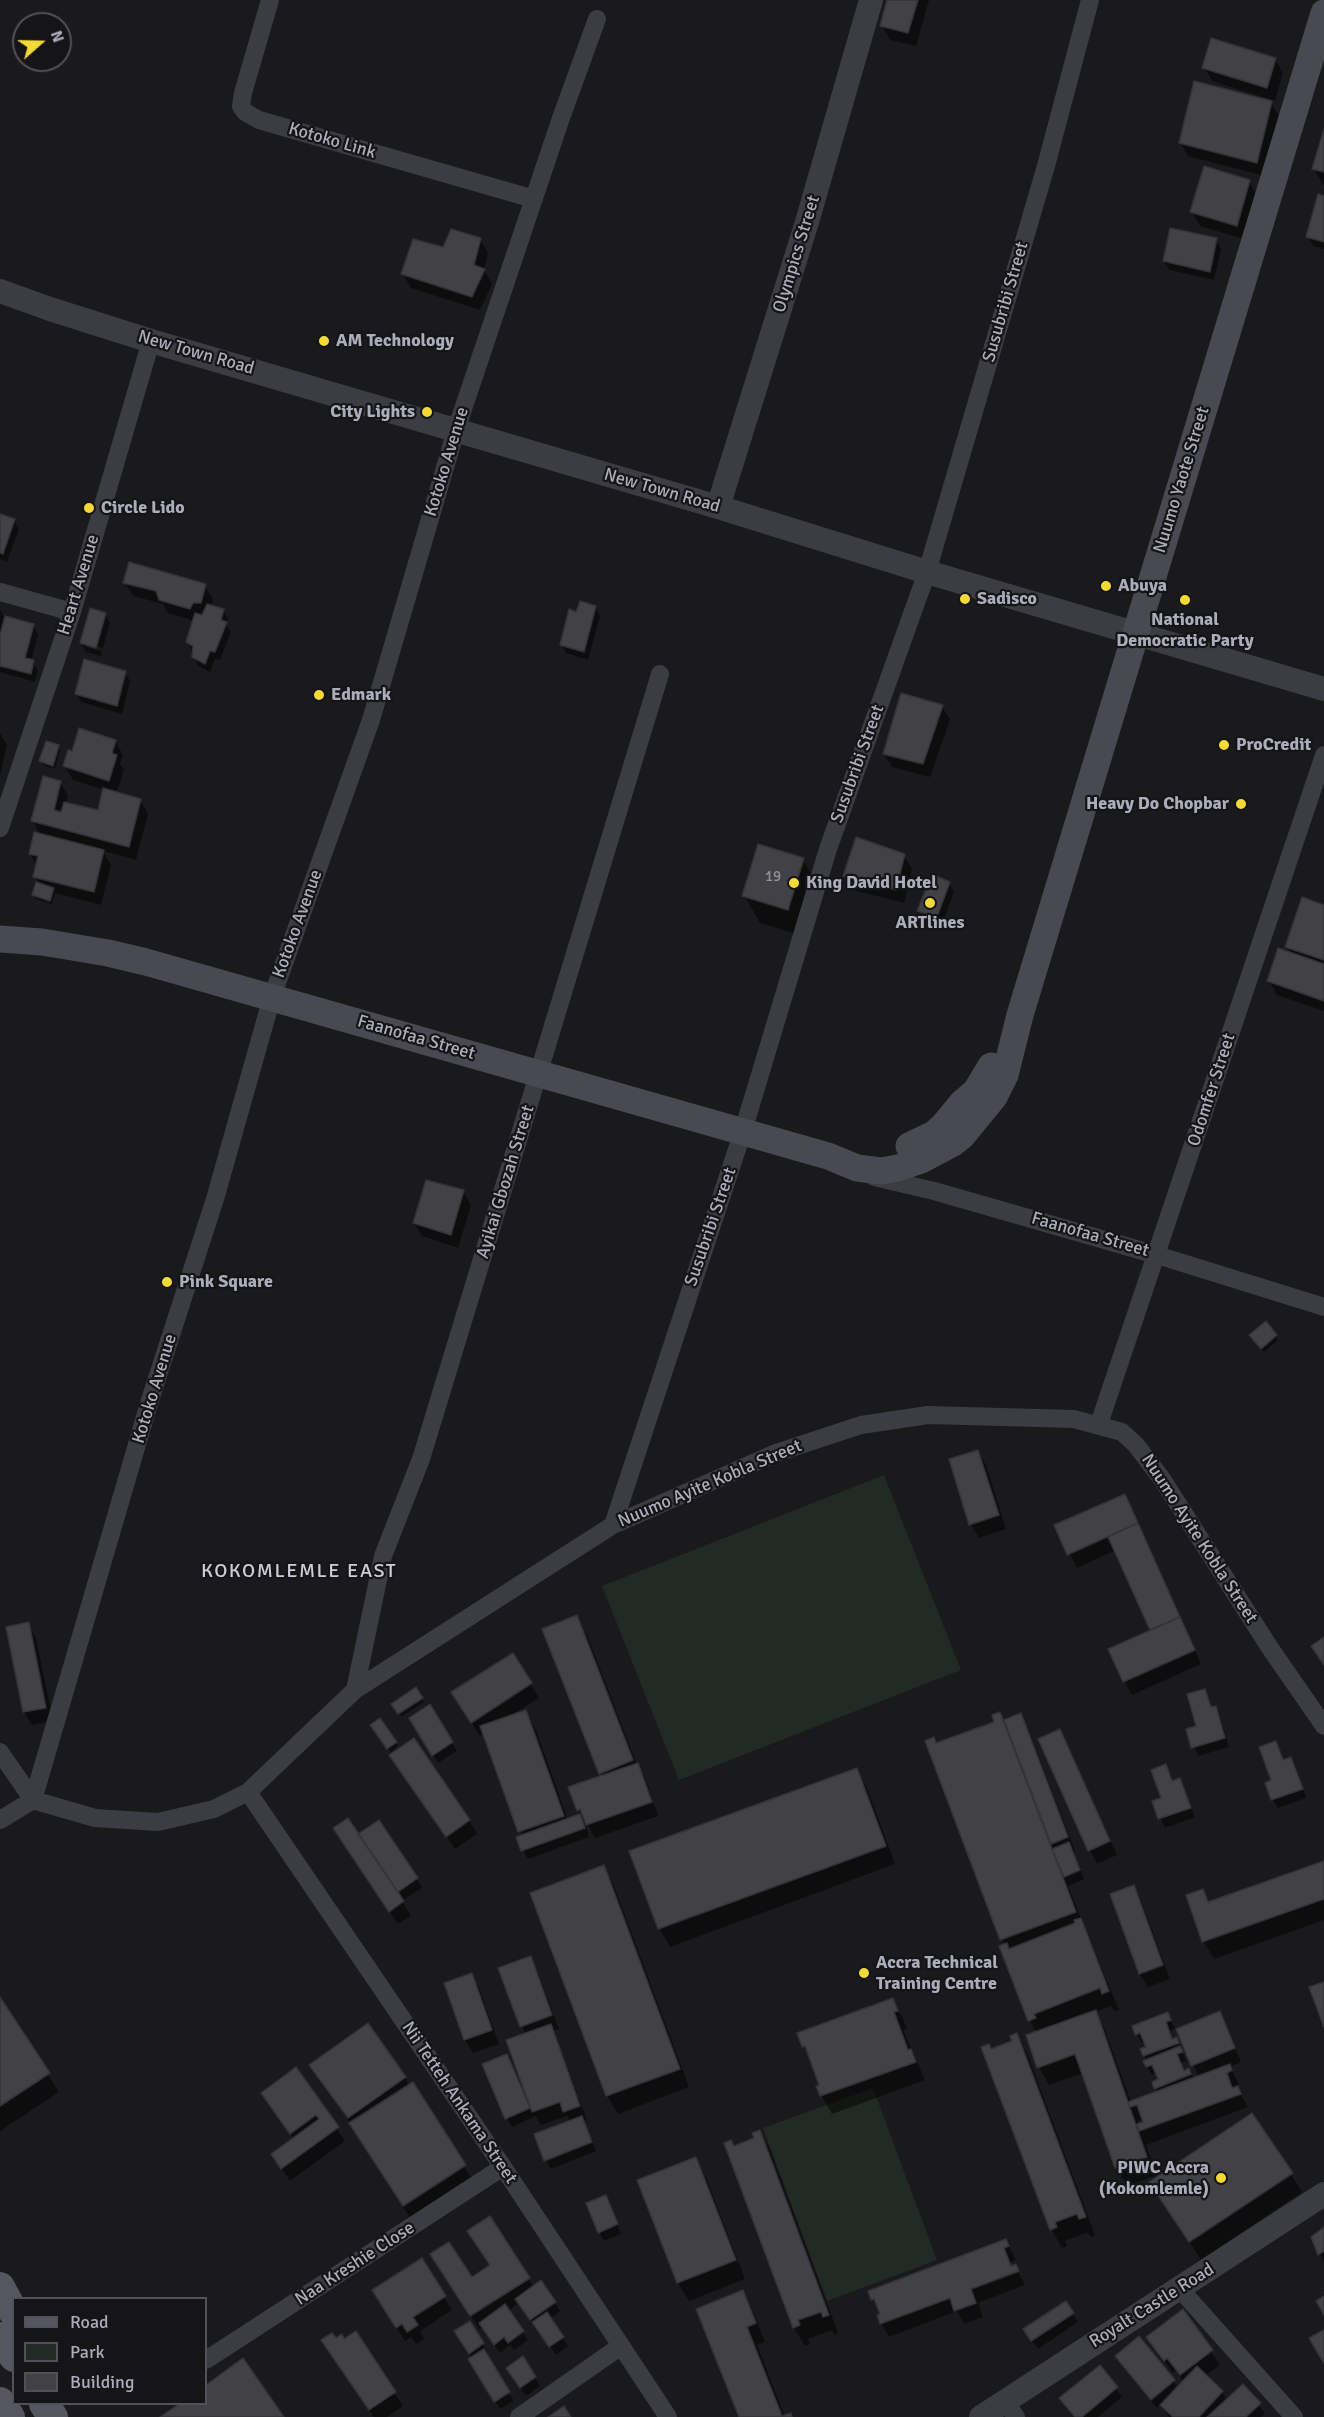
<!DOCTYPE html>
<html>
<head>
<meta charset="utf-8">
<style>
  body { margin:0 }
  #map { position:relative; width:1324px; height:2417px; overflow:hidden; background:#1a191c; font-family:Signika,sans-serif }
  canvas { display:block }
  .legend { position:absolute; left:12px; top:2297px; width:195px; height:108px; box-sizing:border-box; background:#151417; border:2px solid #515159; margin:0; padding:8px 10px; list-style:none; font-size:18px; color:#acadbb }
  .legend li { display:flex; align-items:center; gap:12px; height:30px }
  .legend b { width:30px; border:2px solid #515159 }
  .north { position:absolute; left:12px; top:12px; width:60px; height:60px; box-sizing:border-box; background:#151417; border:2px solid #515159; border-radius:50%; rotate:70deg; font-size:16px; font-weight:700; line-height:24px; text-align:center; color:#acadbb }
  .north::after { content:''; display:block; margin:auto; width:21px; height:27px; background:#f4da39; clip-path:polygon(50% 0,100% 100%,50% 72%,0 100%) }
</style>
</head>
<body>
<div id="map">
<canvas width="1324" height="2417"></canvas>
<ul class="legend">
<li><b style="height:8px;background:#565660"></b>Road</li>
<li><b style="height:16px;background:#212a24"></b>Park</li>
<li><b style="height:16px;background:#414146"></b>Building</li>
</ul>
<div class="north">N</div>
</div>
<script>
const ctx = document.querySelector('canvas').getContext('2d');
ctx.lineJoin = 'round';
function fill(path, color) {
  ctx.fillStyle = color;
  ctx.fill(path, 'evenodd');
}
function toPath(rows) {
  const path = new Path2D();
  for (const r of rows) {
    path.moveTo(r[0], r[1]);
    for (let i = 2; i < r.length; i += 2) path.lineTo(r[i], r[i + 1]);
  }
  return path;
}
function trace(path, color, width, dash) {
  ctx.strokeStyle = color;
  ctx.lineWidth = width;
  ctx.lineCap = dash ? 'butt' : 'round';
  ctx.setLineDash(dash || []);
  ctx.stroke(path);
}
function write(font, color, halo, rows, align = 'center') {
  ctx.font = font + ' Signika,sans-serif';
  ctx.lineWidth = 4.5;
  ctx.setLineDash([]);
  ctx.textBaseline = 'middle';
  ctx.strokeStyle = halo;
  ctx.fillStyle = color;
  for (const [text, x, y, turn = 0] of rows) {
    ctx.save();
    ctx.translate(x, y);
    ctx.rotate((+turn || 0) * Math.PI / 180);
    ctx.textAlign = isNaN(turn) ? turn : align;
    if (halo) ctx.strokeText(text, 0, 0);
    ctx.fillText(text, 0, 0);
    ctx.restore();
  }
}
fill(toPath([
  [884,1475,961,1670,679,1780,602,1586],
  [873,2088,937,2260,827,2301,763,2128]
]), '#212a24');
fill(toPath([
  [888,0,929,0,916,46,890,40,882,26],
  [1275,59,1283,73,1275,101,1269,99,1279,116,1264,176,1188,156,1180,142,1268,101,1269,99,1212,81,1204,67],
  [1324,135,1324,186,1314,169],
  [1249,182,1257,195,1244,239,1200,226,1192,212],
  [1324,198,1324,249,1313,246,1308,237],
  [480,239,488,253,484,270,492,284,480,310,411,288,403,274,444,248],
  [1216,240,1221,249,1214,280,1169,270,1164,261],
  [0,516,14,520,19,529,7,562,0,559],
  [125,583,205,586,213,599,211,607,223,610,228,619,226,625,231,632,220,660,215,659,210,672,198,666,188,642,194,621,168,613,163,604,133,596],
  [595,607,600,616,588,660,566,653,561,644,577,614],
  [0,609,4,617,33,625,38,634,31,661,38,670,35,682,0,672],
  [105,614,110,623,103,648,86,644,86,647,102,651,100,656,86,652,81,643],
  [125,672,130,681,122,714,81,702,76,693],
  [942,706,950,720,930,777,892,767,884,754],
  [0,733,7,745,0,776],
  [115,741,123,755,120,764,124,770,116,794,140,800,148,814,136,860,103,851,111,865,101,905,55,893,52,904,36,899,34,895,40,885,35,876,37,866,30,854,41,836,33,821,60,782,68,796,66,804,99,812,104,790,73,780,65,766,73,753],
  [58,746,60,750,55,769,43,765,41,761],
  [904,856,912,869,904,903,853,890,845,876],
  [803,860,819,887,803,936,760,923,744,895],
  [949,883,954,892,942,925,924,920,919,911],
  [1324,906,1324,1011,1277,995,1269,981,1291,954,1287,947],
  [463,1192,471,1205,458,1248,422,1236,414,1222],
  [1266,1323,1278,1340,1264,1352,1253,1339],
  [978,1452,986,1465,1006,1529,979,1538,971,1524],
  [1132,1509,1201,1664,1132,1695,1124,1681,1152,1630,1116,1550,1077,1568,1056,1526],
  [576,1617,587,1635,637,1765,645,1778,658,1816,595,1838,585,1821,589,1837,528,1859,523,1850,523,1836,484,1733,480,1736,461,1706,513,1655,539,1698,510,1716,525,1712,536,1730,568,1820,581,1815,578,1810,602,1777],
  [28,1624,36,1638,53,1721,32,1725,24,1712,8,1628],
  [416,1689,424,1702,401,1717,393,1704],
  [1205,1690,1212,1708,1215,1707,1220,1716,1229,1747,1198,1756,1188,1730,1198,1728],
  [430,1706,457,1751,438,1763,411,1718],
  [1000,1714,1004,1721,1020,1715,1028,1729,1075,1851,1073,1852,1084,1879,1068,1886,1119,2010,1114,2011,1111,2006,1095,2012,1105,2030,1131,2102,1158,2092,1155,2088,1160,2080,1158,2073,1152,2075,1147,2067,1145,2062,1147,2061,1142,2050,1148,2048,1145,2041,1142,2043,1136,2034,1167,2014,1175,2029,1169,2031,1173,2040,1177,2039,1186,2061,1181,2063,1184,2072,1189,2070,1194,2079,1199,2077,1193,2065,1219,2013,1241,2062,1230,2067,1239,2084,1236,2086,1248,2107,1146,2145,1157,2175,1127,2186,1116,2167,1083,2073,1049,2085,1039,2067,1036,2032,1030,2021,1001,1947,1005,1945,926,1742,936,1745,996,1723],
  [1144,2119,1145,2123,1139,2125,1138,2121],
  [380,1720,398,1746,391,1752,374,1730],
  [1059,1731,1117,1855,1097,1864,1090,1850],
  [1276,1743,1284,1761,1291,1759,1296,1767,1306,1798,1278,1808,1272,1799],
  [1165,1766,1173,1782,1180,1780,1195,1817,1165,1828,1154,1802,1163,1799],
  [399,1769,469,1820,477,1834,455,1849],
  [856,1769,867,1788,895,1864,670,1947,659,1928],
  [358,1835,417,1879,422,1888,402,1901,411,1916,398,1924,343,1842],
  [1324,1863,1324,1920,1214,1959,1203,1941,1203,1891,1210,1903],
  [603,1867,614,1886,689,2087,618,2114,607,2096,532,1894],
  [1133,1887,1141,1900,1170,1979,1148,1987,1140,1974],
  [531,1958,538,1972,559,2029,553,2031,587,2120,583,2121,596,2151,551,2169,546,2160,571,2122,567,2116,541,2125,536,2116,512,2127,507,2118,507,2056,523,2091,526,2090,525,2034,500,1969],
  [471,1975,479,1988,499,2044,473,2053,465,2040,446,1984],
  [0,1999,59,2092,0,2131],
  [892,2000,903,2019,907,2029,903,2030,925,2080,832,2114,821,2095,821,2086,812,2061,799,2034],
  [1017,2035,1027,2053,1095,2235,1091,2237,1088,2232,1065,2241,1067,2246,1062,2248,1052,2230,983,2047,991,2050,1014,2042],
  [295,2069,345,2141,290,2181,273,2155,294,2139,263,2093],
  [405,2078,409,2086,412,2084,475,2184,414,2224,354,2128,319,2079],
  [760,2131,770,2150,838,2333,835,2335,832,2330,808,2339,810,2344,805,2346,794,2328,726,2144,734,2147,756,2139],
  [695,2159,706,2177,745,2279,689,2301,678,2283,639,2181],
  [1291,2174,1302,2192,1201,2260,1162,2201],
  [610,2206,621,2234,604,2241,599,2232],
  [1324,2229,1324,2263,1313,2238],
  [1006,2241,1016,2260,1010,2262,1012,2267,1015,2266,1025,2285,978,2303,983,2317,964,2324,957,2311,889,2337,881,2323,881,2315,870,2292],
  [440,2268,471,2279,529,2279,534,2288,555,2303,560,2311,549,2319,568,2346,556,2355,519,2303,508,2311,528,2340,514,2350,510,2345,500,2353,483,2327,479,2329],
  [742,2292,753,2311,765,2342,757,2345,785,2417,740,2417],
  [444,2297,452,2310,420,2331,424,2339,416,2344,411,2337,405,2341,382,2305],
  [1183,2312,1220,2365,1205,2376,1222,2392,1227,2401,1243,2386,1265,2413,1261,2417,1169,2417,1161,2404,1157,2408,1122,2365,1117,2356,1173,2381,1178,2389,1184,2382,1176,2371,1173,2373,1148,2338],
  [1073,2314,1078,2322,1038,2349,1030,2338],
  [470,2323,488,2353,485,2355,514,2401,500,2409,470,2360,472,2358,461,2341],
  [355,2333,403,2406,387,2417,374,2417,331,2354,335,2340,344,2341],
  [242,2361,282,2417,163,2417,182,2404,206,2404,206,2387],
  [1100,2367,1122,2397,1098,2417,1074,2417,1061,2398],
  [513,2377,535,2378,540,2386,526,2396]
]), '#0007');
const building = toPath([
  [887,0,918,0,908,33,880,26,887,0],
  [1211,38,1276,58,1267,88,1202,68,1211,38],
  [1194,81,1272,101,1257,163,1179,143,1194,81],
  [1324,129,1324,172,1312,169,1324,129],
  [1204,166,1250,180,1237,226,1190,212,1204,166],
  [1318,194,1324,196,1324,242,1306,237,1318,194],
  [1170,228,1217,238,1210,272,1163,261,1170,228],
  [451,229,481,238,474,265,485,269,472,297,401,274,413,239,443,247,451,229],
  [0,514,15,519,3,554,0,553,0,514],
  [129,562,206,584,201,603,193,603,190,609,159,600,156,591,123,583,129,562],
  [580,601,596,606,584,652,560,645,569,609,576,612,580,601],
  [207,604,224,609,221,620,227,622,215,652,210,651,205,664,192,657,193,646,186,642,195,613,202,615,207,604],
  [90,608,106,613,96,648,80,643,90,608],
  [5,616,34,624,25,658,34,660,31,674,0,666,0,635,5,616],
  [84,659,126,671,117,706,75,694,84,659],
  [901,693,943,705,923,764,883,754,901,693],
  [79,728,116,740,112,753,117,755,109,781,63,766,68,750,72,751,79,728],
  [46,741,59,745,53,766,39,761,46,741],
  [43,776,61,781,54,810,61,812,64,802,98,810,103,788,141,799,129,847,31,821,43,776],
  [34,832,104,850,94,892,33,877,38,856,29,854,34,832],
  [856,837,905,854,896,890,843,876,856,837],
  [758,844,804,858,788,910,742,896,758,844],
  [932,874,950,882,937,917,917,911,932,874],
  [36,882,54,888,50,901,32,895,36,882],
  [1302,897,1324,905,1324,960,1285,947,1302,897],
  [1278,948,1324,964,1324,1001,1267,981,1278,948],
  [426,1180,464,1190,451,1235,413,1223,426,1180],
  [1266,1321,1277,1335,1261,1349,1249,1335,1266,1321],
  [978,1450,999,1515,969,1525,949,1459,978,1450],
  [1125,1494,1138,1523,1067,1555,1054,1525,1125,1494],
  [1138,1523,1180,1617,1150,1630,1108,1537,1138,1523],
  [577,1615,633,1760,599,1774,542,1629,577,1615],
  [1180,1617,1195,1650,1123,1682,1108,1649,1180,1617],
  [29,1622,46,1708,23,1712,6,1627,29,1622],
  [1324,1637,1324,1665,1311,1646,1324,1637],
  [513,1653,532,1683,471,1723,451,1692,513,1653],
  [416,1687,423,1698,398,1714,391,1704,416,1687],
  [1205,1689,1211,1707,1216,1706,1225,1738,1191,1748,1186,1729,1196,1726,1187,1694,1205,1689],
  [430,1704,453,1742,432,1756,409,1718,430,1704],
  [526,1710,564,1816,518,1832,480,1726,526,1710],
  [1000,1712,1076,1912,1000,1940,925,1741,934,1737,936,1743,994,1722,992,1715,1000,1712],
  [1021,1713,1068,1837,1051,1844,1004,1720,1021,1713],
  [380,1718,397,1742,387,1749,370,1725,380,1718],
  [1060,1729,1110,1841,1088,1851,1038,1739,1060,1729],
  [414,1738,470,1820,446,1837,389,1755,414,1738],
  [1276,1741,1283,1760,1291,1757,1303,1789,1271,1800,1265,1783,1271,1780,1259,1747,1276,1741],
  [638,1763,652,1802,586,1825,580,1809,577,1811,568,1787,638,1763],
  [1166,1764,1172,1781,1180,1778,1191,1808,1158,1819,1152,1801,1161,1798,1151,1770,1166,1764],
  [857,1768,886,1846,658,1929,629,1851,857,1768],
  [580,1814,585,1828,521,1851,516,1837,580,1814],
  [348,1818,404,1901,389,1912,333,1828,348,1818],
  [379,1820,418,1878,398,1892,358,1834,379,1820],
  [1069,1842,1080,1870,1064,1877,1052,1849,1069,1842],
  [1324,1861,1324,1899,1202,1942,1186,1895,1203,1889,1208,1902,1324,1861],
  [604,1865,680,2069,606,2096,530,1893,604,1865],
  [1134,1885,1163,1965,1139,1974,1110,1894,1134,1885],
  [1081,1918,1109,1991,1102,1994,1100,1988,1034,2014,1036,2018,1028,2021,999,1946,1007,1943,1009,1949,1075,1923,1074,1920,1081,1918],
  [531,1956,552,2015,520,2027,498,1968,531,1956],
  [472,1973,492,2030,464,2040,444,1983,472,1973],
  [1324,1982,1324,2027,1309,1987,1324,1982],
  [0,1997,50,2073,0,2106,0,1997],
  [893,1998,898,2011,894,2012,908,2050,911,2049,916,2062,820,2096,816,2086,819,2085,805,2046,802,2047,797,2033,893,1998],
  [1096,2010,1147,2157,1115,2168,1075,2054,1037,2068,1026,2035,1096,2010],
  [1220,2011,1235,2048,1191,2066,1176,2029,1220,2011],
  [1168,2012,1171,2020,1166,2022,1172,2039,1177,2037,1179,2043,1143,2056,1140,2049,1146,2047,1140,2033,1135,2035,1132,2026,1168,2012],
  [368,2023,406,2077,348,2118,309,2065,368,2023],
  [551,2024,580,2106,563,2112,560,2102,532,2112,506,2040,551,2024],
  [1017,2033,1086,2217,1079,2219,1077,2214,1055,2222,1057,2227,1050,2230,981,2047,989,2044,991,2049,1012,2041,1010,2036,1017,2033],
  [1180,2046,1183,2052,1177,2054,1184,2071,1189,2068,1191,2074,1154,2089,1152,2082,1158,2079,1152,2065,1146,2067,1143,2061,1180,2046],
  [507,2054,530,2108,505,2119,482,2064,507,2054],
  [1230,2064,1232,2070,1227,2073,1232,2088,1238,2086,1241,2094,1139,2131,1137,2124,1143,2122,1137,2105,1130,2107,1128,2102,1230,2064],
  [296,2067,339,2127,281,2169,271,2154,319,2119,316,2115,290,2134,261,2093,296,2067],
  [413,2082,466,2165,403,2206,349,2123,413,2082],
  [1252,2113,1293,2173,1189,2242,1149,2182,1252,2113],
  [582,2116,592,2142,544,2161,534,2134,582,2116],
  [760,2130,829,2315,823,2317,821,2312,798,2320,800,2325,793,2328,724,2143,731,2140,734,2146,754,2138,752,2133,760,2130],
  [696,2157,736,2260,677,2283,637,2180,696,2157],
  [606,2195,618,2224,598,2233,586,2203,606,2195],
  [490,2216,530,2278,470,2316,430,2254,449,2242,472,2277,490,2265,467,2231,490,2216],
  [1324,2227,1324,2251,1318,2255,1311,2237,1324,2227],
  [1006,2239,1009,2246,1004,2248,1011,2266,1016,2264,1019,2271,971,2289,976,2303,954,2311,950,2298,880,2324,877,2315,880,2314,874,2299,871,2300,868,2291,1006,2239],
  [422,2258,446,2296,413,2317,418,2325,407,2332,402,2324,396,2328,372,2290,422,2258],
  [541,2280,556,2302,530,2320,515,2299,541,2280],
  [743,2290,756,2323,747,2327,782,2416,791,2413,792,2417,739,2417,696,2309,743,2290],
  [1324,2296,1324,2315,1316,2301,1324,2296],
  [1066,2301,1074,2313,1031,2341,1023,2329,1066,2301],
  [505,2304,524,2331,508,2343,504,2337,494,2345,479,2323,505,2304],
  [1183,2309,1213,2350,1180,2375,1167,2358,1164,2361,1146,2337,1183,2309],
  [547,2312,564,2337,549,2347,532,2322,547,2312],
  [470,2321,484,2343,469,2354,454,2331,470,2321],
  [1324,2330,1324,2362,1323,2362,1309,2338,1324,2330],
  [356,2331,396,2392,369,2410,321,2340,332,2333,336,2338,342,2334,344,2339,356,2331],
  [1139,2336,1175,2380,1151,2400,1115,2356,1139,2336],
  [484,2349,510,2392,494,2402,468,2359,484,2349],
  [523,2356,536,2377,520,2388,506,2368,523,2356],
  [243,2358,284,2417,160,2417,179,2404,206,2404,206,2385,243,2358],
  [1100,2365,1118,2387,1082,2417,1075,2417,1059,2398,1100,2365],
  [1197,2366,1223,2391,1199,2417,1173,2417,1160,2405,1197,2366],
  [1243,2384,1261,2403,1246,2417,1207,2417,1243,2384],
  [564,2406,571,2417,548,2417,564,2406]
]);
fill(building, '#414146');
trace(building, '#343338', 1.5);
trace(toPath([
  [270,0,243,93,241,106,245,112,259,120,534,199],
  [0,592,72,612],
  [0,828,72,612,151,341],
  [874,1177,934,1191,1157,1255,1324,1307],
  [1099,1424,1324,755],
  [613,1525,743,1131,828,849,927,572,1046,166,1090,0],
  [355,1690,383,1556,421,1459,660,674],
  [0,1752,33,1800,95,1818,158,1822,214,1809,248,1792,355,1690,613,1525,776,1453,861,1425,928,1415,1074,1419,1122,1432,1136,1445,1162,1479,1270,1648,1324,1726],
  [248,1792,503,2167,668,2417],
  [0,1820,33,1800,150,1400,215,1199,272,997,371,720,456,430,561,118,597,19],
  [1180,2289,1294,2417],
  [206,2360,503,2167],
  [1005,2401,1016,2417],
  [519,2417,621,2346]
]), '#3c3c43', 18);
trace(toPath([
  [0,291,50,309,151,341,718,507,927,572,1324,689],
  [718,507,807,222,871,0],
  [981,2417,1324,2194]
]), '#3c3c43', 24);
trace(toPath([
  [0,939,42,942,108,953,146,962,828,1156,857,1168,881,1171,898,1168,921,1160,953,1143,962,1136,994,1097,1005,1075,1020,1015,1324,13],
  [909,1146,934,1134,943,1126,962,1103,976,1091,991,1066]
]), '#484951', 27);
trace(toPath([
  [0,2287,14,2313],
  [0,2337,14,2357],
  [0,2402,10,2417],
  [44,2404,53,2417]
]), '#565660', 30);
for (const [x, y, r, color] of [
  [324,341,6,"#f4da39"],
  [427,412,6,"#f4da39"],
  [89,508,6,"#f4da39"],
  [1106,586,6,"#f4da39"],
  [965,599,6,"#f4da39"],
  [1185,600,6,"#f4da39"],
  [319,695,6,"#f4da39"],
  [1224,745,6,"#f4da39"],
  [1241,804,6,"#f4da39"],
  [794,883,6,"#f4da39"],
  [930,903,6,"#f4da39"],
  [167,1282,6,"#f4da39"],
  [864,1973,6,"#f4da39"],
  [1221,2178,6,"#f4da39"]
]) {
  const dot = new Path2D();
  dot.arc(x, y, r, 0, 2 * Math.PI);
  ctx.fillStyle = color;
  ctx.fill(dot);
  trace(dot, '#151417', 2);
}
write('15px', '#91929e', null, [
  ["19",773,877]
]);
write('18px', '#acadbb', '#151417', [
  ["Kotoko Link",332,141,16],
  ["Olympics Street",797,254,-73],
  ["Susubribi Street",1006,302,-74],
  ["New Town Road",196,353,16],
  ["Kotoko Avenue",447,462,-73],
  ["Nuumo Yaote Street",1182,480,-73],
  ["New Town Road",662,491,16],
  ["Heart Avenue",79,585,-73],
  ["Susubribi Street",858,764,-70],
  ["Kotoko Avenue",298,924,-70],
  ["Faanofaa Street",416,1038,16],
  ["Odomfer Street",1212,1090,-72],
  ["Ayikai Gbozah Street",506,1182,-73],
  ["Susubribi Street",711,1227,-71],
  ["Faanofaa Street",1090,1235,16],
  ["Kotoko Avenue",155,1389,-73],
  ["Nuumo Ayite Kobla Street",710,1484,-23],
  ["Nuumo Ayite Kobla Street",1199,1539,57],
  ["Nii Tetteh Ankama Street",459,2103,56],
  ["Naa Kreshie Close",355,2264,-33],
  ["Royalt Castle Road",1152,2306,-32]
]);
write('bold 18px', '#acadbb', '#151417', [
  ["AM Technology",336,341],
  ["City Lights",415,412,"right"],
  ["Circle Lido",101,508],
  ["Abuya",1118,586],
  ["Sadisco",977,599],
  ["National",1185,620,"center"],
  ["Democratic Party",1185,641,"center"],
  ["Edmark",331,695],
  ["ProCredit",1236,745],
  ["Heavy Do Chopbar",1229,804,"right"],
  ["King David Hotel",806,883],
  ["ARTlines",930,923,"center"],
  ["Pink Square",179,1282],
  ["Accra Technical",876,1963],
  ["Training Centre",876,1984],
  ["PIWC Accra",1209,2168,"right"],
  ["(Kokomlemle)",1209,2189,"right"]
], 'left');
ctx.letterSpacing = '1.5px';
write('20px', '#cdcdd7', '#151417', [
  ["KOKOMLEMLE EAST",299,1572]
]);
ctx.letterSpacing = '0px';
</script>
</body>
</html>
